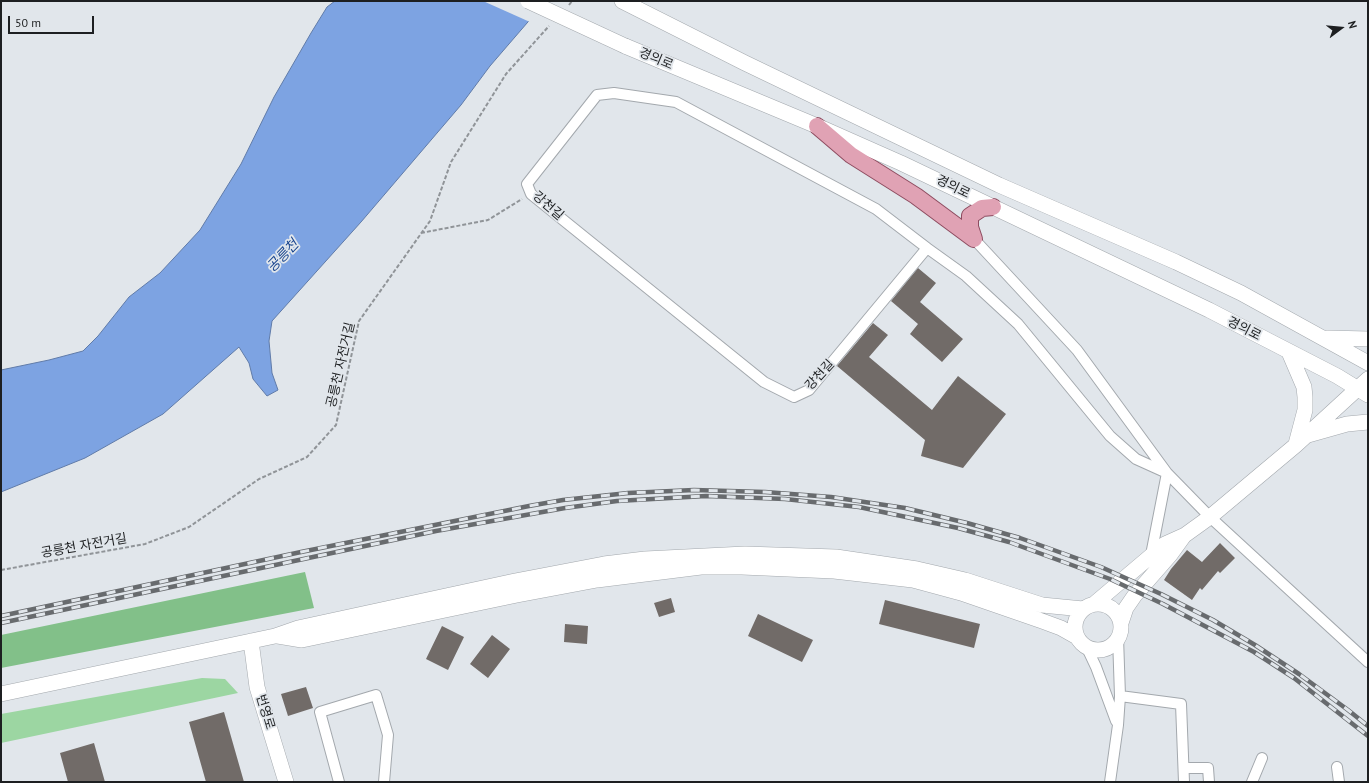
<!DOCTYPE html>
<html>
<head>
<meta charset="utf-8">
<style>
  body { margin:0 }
  #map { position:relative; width:1369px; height:783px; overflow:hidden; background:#e1e6eb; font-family:"PT Sans",sans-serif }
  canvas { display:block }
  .frame { position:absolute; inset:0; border:2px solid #1d1f21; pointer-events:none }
  .north { position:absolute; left:1321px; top:8px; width:40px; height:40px; -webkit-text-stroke:3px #e1e6eb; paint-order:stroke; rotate:74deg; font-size:11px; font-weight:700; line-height:16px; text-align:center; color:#1d1f21 }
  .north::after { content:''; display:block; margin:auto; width:14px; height:18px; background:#1d1f21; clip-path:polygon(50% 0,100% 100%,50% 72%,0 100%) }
  .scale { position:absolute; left:8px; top:16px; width:86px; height:18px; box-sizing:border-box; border:2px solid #1d1f21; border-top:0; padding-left:5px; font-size:12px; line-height:14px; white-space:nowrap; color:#1d1f21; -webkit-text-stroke:3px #e1e6eb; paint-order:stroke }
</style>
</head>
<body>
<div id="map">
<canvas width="1369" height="783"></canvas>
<div class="frame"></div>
<div class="north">N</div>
<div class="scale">50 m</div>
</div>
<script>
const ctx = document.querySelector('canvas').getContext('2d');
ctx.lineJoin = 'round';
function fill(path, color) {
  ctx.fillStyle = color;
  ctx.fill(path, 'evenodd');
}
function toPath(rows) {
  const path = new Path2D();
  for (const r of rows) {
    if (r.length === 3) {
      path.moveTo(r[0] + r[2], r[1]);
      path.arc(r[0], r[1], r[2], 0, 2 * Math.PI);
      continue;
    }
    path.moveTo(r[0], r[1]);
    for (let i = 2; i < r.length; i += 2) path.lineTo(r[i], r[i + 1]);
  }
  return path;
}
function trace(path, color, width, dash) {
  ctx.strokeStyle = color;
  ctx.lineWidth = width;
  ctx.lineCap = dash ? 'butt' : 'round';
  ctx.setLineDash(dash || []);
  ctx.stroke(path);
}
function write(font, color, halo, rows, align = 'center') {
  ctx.font = font + ' "PT Sans","Noto Sans KR",sans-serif';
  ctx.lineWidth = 3.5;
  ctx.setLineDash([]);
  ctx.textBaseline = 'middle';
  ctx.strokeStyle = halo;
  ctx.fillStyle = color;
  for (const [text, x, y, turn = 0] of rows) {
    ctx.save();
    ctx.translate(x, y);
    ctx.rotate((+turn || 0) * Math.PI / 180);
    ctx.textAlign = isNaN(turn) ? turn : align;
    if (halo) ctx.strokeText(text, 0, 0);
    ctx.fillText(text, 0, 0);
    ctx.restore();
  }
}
fill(toPath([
  [202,678,225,679,238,693,1,743,1,714]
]), '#9cd6a2');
fill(toPath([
  [305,572,314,608,1,668,1,635]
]), '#82c089');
const water = toPath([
  [335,1,546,1,490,66,461,105,361,222,272,321,269,341,272,373,278,390,267,396,253,379,249,363,239,347,163,414,85,458,1,492,1,370,49,360,83,351,98,336,129,297,160,273,200,230,241,164,274,97,311,33,327,7,335,1]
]);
fill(water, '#7da3e2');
trace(water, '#607ba8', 1);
fill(toPath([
  [483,1,548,1,530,22]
]), '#e1e6eb');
fill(toPath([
  [918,268,936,283,920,302,963,339,942,362,910,334,918,324,891,301],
  [873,323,888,335,869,357,932,410,958,376,1006,414,963,468,921,456,925,440,837,366],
  [1220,543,1235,558,1220,573,1218,571,1202,590,1200,588,1192,600,1164,580,1171,569,1187,550,1202,562],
  [671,598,675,612,659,617,654,603],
  [885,600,980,624,974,648,879,624],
  [758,614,813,640,802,662,748,636],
  [565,624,588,626,587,644,564,642],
  [442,626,464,637,448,670,426,659],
  [492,635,510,649,488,678,470,664],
  [306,687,313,708,288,716,281,694],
  [224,712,244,782,206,782,189,722],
  [94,743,105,782,68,782,60,753]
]), '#716b68');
const street = toPath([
  [974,239,1077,350,1167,473,1210,517,1368,662],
  [927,248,876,209,676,102,614,93,597,95,527,184,531,194,764,382,794,397,809,390,927,248,966,276,1018,324,1110,436,1136,459,1167,473,1151,555],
  [1087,648,1096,667,1116,721],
  [1120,696,1181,704,1184,782],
  [1337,767,1339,782],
  [1184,768,1208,768,1209,782],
  [339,782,320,712,376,695,388,735,384,782],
  [1110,782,1118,725,1120,696,1118,637],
  [1252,782,1262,758]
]);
const secondary = toPath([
  [622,1,745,63,999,185,1176,262,1241,293,1368,363],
  [625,46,817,126,901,163,1209,310,1337,376,1368,395],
  [1327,338,1368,339],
  [1289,352,1304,387,1305,397,1305,410,1296,444],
  [1308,435,1347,424,1368,422],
  [1098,627,23],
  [1094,604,1165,544,1185,535,1210,517,1296,445,1368,379],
  [1121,623,1126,608,1135,595,1170,555,1183,537],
  [278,636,302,640,517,595,597,580,701,567,742,567,834,571,913,580,961,593,1042,621,1061,628,1077,637],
  [251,641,257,687,286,782],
  [1,694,275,636,298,628,515,581,604,564,645,559,745,554,836,557,917,569,965,580,1042,605,1083,609]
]);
const primary = toPath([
  [817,126,851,155,916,196,974,239],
  [974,239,970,227,970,216,982,208,993,207]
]);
trace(street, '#a3a8ad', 12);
trace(secondary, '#a3a8ad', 16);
trace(primary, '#8e4c60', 18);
trace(toPath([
  [569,5,572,1],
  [421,233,488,220,522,199],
  [1,570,145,544,189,527,259,479,307,457,336,425,359,321,430,221,451,162,506,74,549,26]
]), '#909498', 2, [4, 2]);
trace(street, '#fff', 10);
trace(secondary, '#fff', 15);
trace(primary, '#e0a2b4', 16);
const rail = toPath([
  [1,616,301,552,529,506,563,500,628,493,694,490,765,492,831,497,905,508,967,523,1020,538,1101,567,1161,594,1213,620,1255,645,1299,674,1348,710,1368,726],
  [1,623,436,531,565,508,617,501,706,496,785,499,859,507,958,528,1009,542,1110,579,1163,604,1254,652,1294,678,1368,736]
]);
trace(rail, '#686b6e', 4.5);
trace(rail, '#e1e6eb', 3, [9]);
const secondaryBridge = toPath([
  [528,1,625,46]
]);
trace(secondaryBridge, '#a3a8ad', 16, []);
trace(secondaryBridge, '#fff', 15);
write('13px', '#1d1f21', '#e1e6eb', [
  ["경의로",656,59,23],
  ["경의로",953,187,26],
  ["강천길",548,206,41],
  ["경의로",1244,329,27],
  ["공릉천 자전거길",341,365,-77],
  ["강천길",820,375,-47],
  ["공릉천 자전거길",84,546,-10],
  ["번영로",265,712,73]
]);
write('italic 14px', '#19458e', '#e1e6eb', [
  ["공릉천",283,256,-46]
]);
</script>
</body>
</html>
